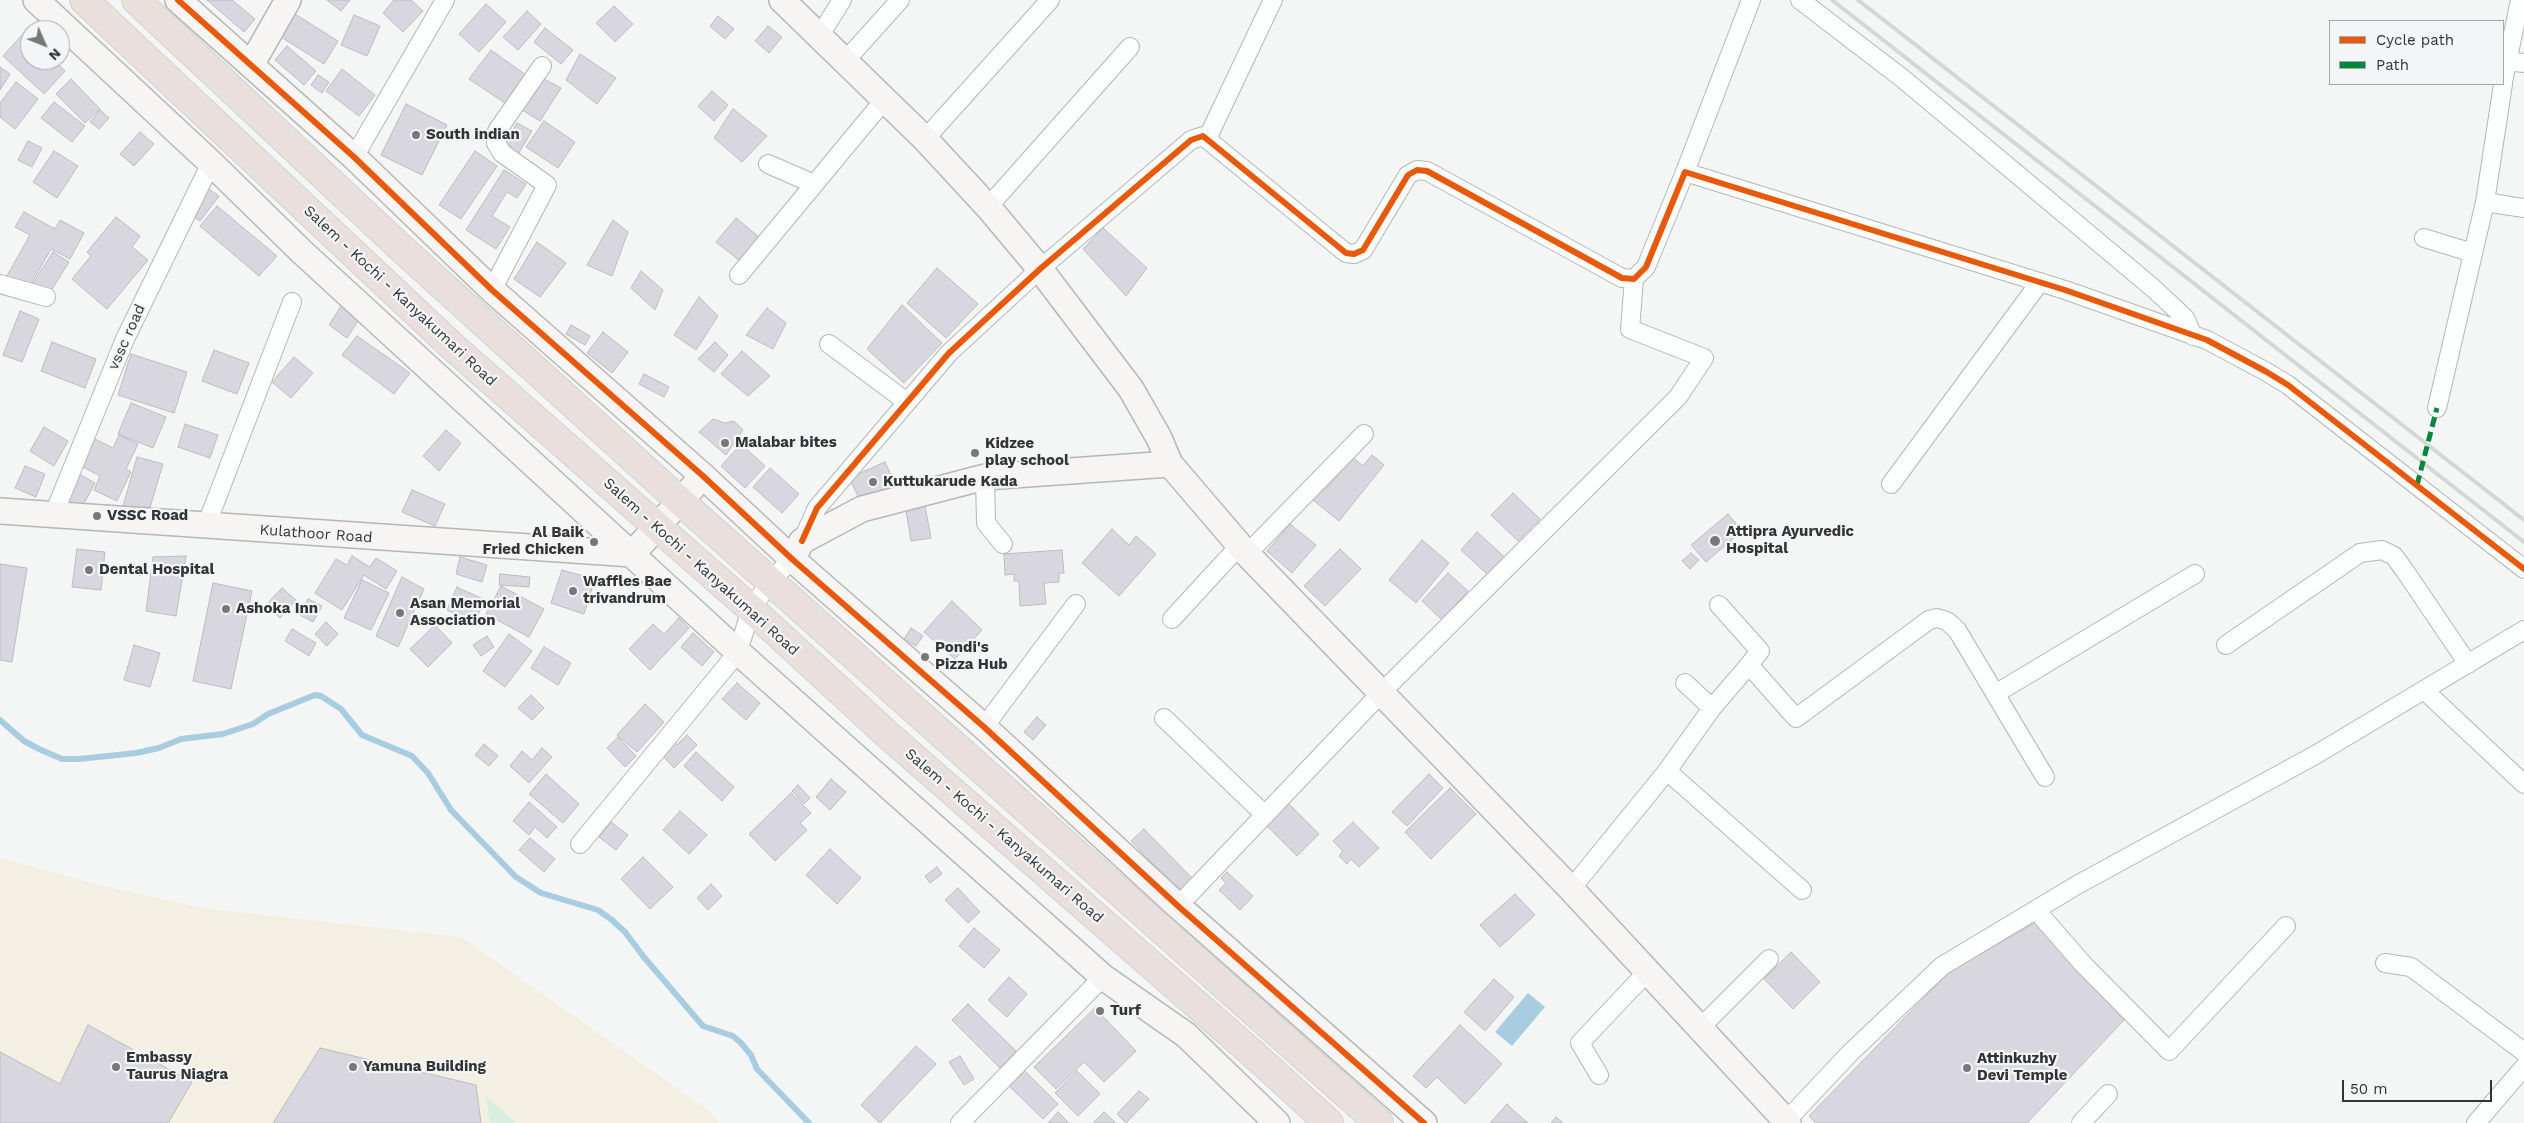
<!DOCTYPE html>
<html>
<head>
<meta charset="utf-8">
<style>
  body { margin:0 }
  #map { position:relative; width:2524px; height:1123px; overflow:hidden; background:#f4f5f5; font-family:"Work Sans",sans-serif }
  canvas { display:block }
  .legend { position:absolute; left:2329px; top:20px; width:175px; height:65px; box-sizing:border-box; background:#f3f5f6; border:1px solid #a7a8a9; margin:0; padding:6px 9px; list-style:none; font-size:15px; color:#343435 }
  .legend li { display:flex; align-items:center; gap:10px; height:25px }
  .legend b { width:25px; border:1px solid #a7a8a9 }
  .north { position:absolute; left:20px; top:20px; width:50px; height:50px; box-sizing:border-box; background:#f3f5f6; border:1px solid #a7a8a9; border-radius:50%; rotate:134deg; font-size:14px; font-weight:700; line-height:20px; text-align:center; color:#343435 }
  .north::after { content:''; display:block; margin:auto; width:18px; height:22px; background:#777878; clip-path:polygon(50% 0,100% 100%,50% 72%,0 100%) }
  .scale { position:absolute; left:2342px; top:1080px; width:150px; height:22px; box-sizing:border-box; border:2px solid #343435; border-top:0; padding-left:6px; font-size:15px; line-height:18px; white-space:nowrap; color:#343435; -webkit-text-stroke:4px #f3f5f6; paint-order:stroke }
</style>
</head>
<body>
<div id="map">
<canvas width="2524" height="1123"></canvas>
<ul class="legend">
<li><b style="height:6px;background:#e8590c"></b>Cycle path</li>
<li><b style="height:6px;background:#00873e"></b>Path</li>
</ul>
<div class="north">N</div>
<div class="scale">50 m</div>
</div>
<script>
const ctx = document.querySelector('canvas').getContext('2d');
ctx.lineJoin = 'round';
function fill(path, color) {
  ctx.fillStyle = color;
  ctx.fill(path, 'evenodd');
}
function toPath(rows) {
  const path = new Path2D();
  for (const r of rows) {
    path.moveTo(r[0], r[1]);
    for (let i = 2; i < r.length; i += 2) path.lineTo(r[i], r[i + 1]);
  }
  return path;
}
function trace(path, color, width, dash) {
  ctx.strokeStyle = color;
  ctx.lineWidth = width;
  ctx.lineCap = dash ? 'butt' : 'round';
  ctx.setLineDash(dash || []);
  ctx.stroke(path);
}
function write(font, color, halo, rows, align = 'center') {
  ctx.font = font + ' "Work Sans",sans-serif';
  ctx.lineWidth = 4.5;
  ctx.setLineDash([]);
  ctx.textBaseline = 'middle';
  ctx.strokeStyle = halo;
  ctx.fillStyle = color;
  for (const [text, x, y, turn = 0] of rows) {
    ctx.save();
    ctx.translate(x, y);
    ctx.rotate((+turn || 0) * Math.PI / 180);
    ctx.textAlign = isNaN(turn) ? turn : align;
    if (halo) ctx.strokeText(text, 0, 0);
    ctx.fillText(text, 0, 0);
    ctx.restore();
  }
}
fill(toPath([
  [0,858,99,885,203,908,461,937,708,1110,719,1123,0,1123]
]), '#f4efe3');
fill(toPath([
  [486,1096,517,1123,490,1123]
]), '#daede1');
fill(toPath([
  [1528,993,1545,1007,1512,1046,1495,1032]
]), '#a9cde0');
trace(toPath([
  [0,720,24,741,39,749,62,759,79,759,136,753,159,748,181,739,223,734,253,724,268,714,315,695,321,696,341,709,362,735,412,756,428,773,451,810,516,877,541,893,598,910,612,920,625,932,643,956,703,1026,733,1036,741,1043,751,1055,757,1069,809,1123]
]), '#a9cde0', 6);
const building = toPath([
  [207,0,232,0,255,19,244,32,207,0],
  [327,0,350,0,341,11,327,0],
  [394,0,411,0,423,11,403,32,383,13,394,0],
  [486,4,506,22,479,52,459,34,486,4],
  [614,6,633,24,615,42,596,23,614,6],
  [290,11,338,41,324,64,276,34,290,11],
  [527,11,541,24,518,50,503,37,527,11],
  [354,15,380,26,367,56,341,45,354,15],
  [718,16,734,29,725,39,710,26,718,16],
  [768,26,782,37,769,53,755,41,768,26],
  [545,28,573,50,561,64,534,42,545,28],
  [24,33,30,39,30,60,53,60,65,71,44,94,3,56,24,33],
  [287,46,316,71,304,85,275,60,287,46],
  [491,50,526,75,505,103,469,79,491,50],
  [580,54,616,78,597,104,566,80,580,54],
  [0,67,10,74,0,90,0,67],
  [342,69,375,95,359,116,326,91,342,69],
  [318,75,329,82,322,93,311,85,318,75],
  [542,78,561,88,540,121,522,110,542,78],
  [71,79,100,109,85,123,56,94,71,79],
  [16,82,38,99,15,129,0,117,0,103,16,82],
  [712,91,728,105,714,121,698,106,712,91],
  [54,102,85,126,72,142,41,118,54,102],
  [406,104,447,125,422,175,381,155,406,104],
  [733,109,767,136,742,162,714,138,733,109],
  [100,110,109,118,99,129,90,122,100,110],
  [544,121,575,142,558,168,526,147,544,121],
  [517,123,532,131,517,156,503,147,517,123],
  [140,132,154,144,134,166,120,154,140,132],
  [28,141,42,148,32,167,18,160,28,141],
  [54,151,78,166,57,198,33,182,54,151],
  [475,151,497,166,461,219,439,205,475,151],
  [504,170,526,184,517,198,507,192,492,216,510,227,496,249,466,230,504,170],
  [209,189,219,196,200,221,190,214,209,189],
  [217,206,277,256,259,276,200,226,217,206],
  [24,212,55,229,60,220,84,233,70,259,51,249,26,293,4,281,30,235,15,227,24,212],
  [116,217,140,236,132,247,148,260,107,309,72,279,91,256,87,252,116,217],
  [736,218,759,237,740,261,716,242,736,218],
  [613,220,628,232,612,276,587,265,613,220],
  [1103,228,1147,268,1126,296,1083,249,1103,228],
  [537,242,566,263,540,297,514,279,537,242],
  [53,252,69,262,44,302,28,291,53,252],
  [937,268,978,304,946,338,907,303,937,268],
  [641,271,663,290,655,310,631,288,641,271],
  [699,297,718,316,696,350,674,335,699,297],
  [902,305,942,343,904,383,867,349,902,305],
  [341,306,360,318,347,338,329,325,341,306],
  [767,308,786,323,773,349,746,335,767,308],
  [20,311,39,319,22,362,3,355,20,311],
  [571,325,590,336,585,345,566,334,571,325],
  [603,332,628,352,612,373,587,353,603,332],
  [357,336,410,373,394,394,342,355,357,336],
  [52,342,96,359,85,388,41,371,52,342],
  [715,342,728,355,714,372,698,359,715,342],
  [214,350,249,363,237,394,202,381,214,350],
  [742,351,770,376,748,396,721,374,742,351],
  [131,354,187,372,174,413,118,395,131,354],
  [294,357,313,373,291,398,272,382,294,357],
  [644,374,669,387,664,397,639,384,644,374],
  [131,403,166,417,153,448,118,434,131,403],
  [713,419,725,423,734,421,743,430,726,455,699,432,713,419],
  [185,424,218,435,210,458,178,447,185,424],
  [44,427,68,441,54,466,30,451,44,427],
  [446,430,461,443,439,471,423,456,446,430],
  [119,435,138,444,126,469,131,472,117,501,94,490,100,476,81,466,95,439,113,448,119,435],
  [741,444,765,466,745,488,721,466,741,444],
  [1372,455,1384,465,1339,521,1313,500,1326,485,1328,487,1352,457,1363,466,1372,455],
  [137,457,163,464,148,514,123,506,137,457],
  [885,462,896,486,861,502,849,478,885,462],
  [25,466,45,474,36,497,15,488,25,466],
  [770,468,799,494,782,513,753,487,770,468],
  [79,474,95,483,79,513,63,504,79,474],
  [412,490,445,504,435,526,402,512,412,490],
  [1513,493,1540,519,1518,541,1491,515,1513,493],
  [924,501,931,538,911,541,905,504,924,501],
  [1728,514,1742,531,1706,562,1691,545,1728,514],
  [1290,524,1316,545,1292,573,1267,551,1290,524],
  [1112,529,1129,545,1136,536,1156,554,1119,596,1082,563,1112,529],
  [1477,532,1508,560,1491,578,1461,550,1477,532],
  [1422,540,1449,563,1416,603,1389,580,1422,540],
  [77,549,105,552,101,590,72,587,77,549],
  [1340,549,1361,569,1325,606,1304,586,1340,549],
  [1062,550,1064,573,1059,573,1059,582,1044,583,1046,604,1020,606,1019,581,1014,581,1014,574,1005,575,1004,554,1062,550],
  [1691,553,1699,560,1690,569,1682,561,1691,553],
  [186,556,176,616,146,611,153,557,186,556],
  [352,556,370,567,376,558,397,571,386,589,364,575,342,610,315,593,336,559,347,565,352,556],
  [460,557,487,565,482,582,456,574,460,557],
  [0,564,27,568,12,662,0,660,0,564],
  [562,570,595,579,584,614,551,603,562,570],
  [1448,573,1468,591,1442,620,1422,601,1448,573],
  [500,574,530,577,529,587,499,585,500,574],
  [402,577,424,589,398,647,376,636,402,577],
  [362,580,389,593,371,630,344,618,362,580],
  [213,583,252,591,231,689,193,681,213,583],
  [501,586,544,609,529,637,486,614,501,586],
  [457,587,485,600,474,623,447,610,457,587],
  [282,588,296,600,280,618,266,605,282,588],
  [308,599,322,606,313,622,300,615,308,599],
  [952,601,982,630,955,659,924,632,952,601],
  [679,618,689,628,650,670,629,649,653,624,664,634,679,618],
  [326,622,338,634,327,646,315,634,326,622],
  [435,625,452,643,428,667,410,649,435,625],
  [911,628,923,636,916,646,904,639,911,628],
  [292,629,316,643,309,656,285,641,292,629],
  [693,633,714,652,702,666,681,647,693,633],
  [509,634,532,651,505,687,483,671,509,634],
  [487,636,494,647,481,656,473,645,487,636],
  [134,645,160,653,150,687,124,680,134,645],
  [544,647,571,663,558,685,531,668,544,647],
  [737,683,760,703,746,720,722,699,737,683],
  [531,695,544,708,532,720,518,708,531,695],
  [645,704,664,722,637,752,617,735,645,704],
  [1037,717,1046,725,1033,740,1024,732,1037,717],
  [687,735,697,745,674,768,659,752,672,739,677,745,687,735],
  [618,737,636,756,625,767,607,748,618,737],
  [484,744,498,756,489,766,475,755,484,744],
  [542,748,552,757,529,783,510,766,522,751,532,760,542,748],
  [696,752,734,787,722,801,684,766,696,752],
  [546,774,579,804,563,823,529,794,546,774],
  [1429,774,1443,788,1407,826,1392,812,1429,774],
  [831,779,846,792,830,810,816,797,831,779],
  [798,785,810,798,804,804,792,791,798,785],
  [1450,788,1476,814,1431,859,1405,832,1450,788],
  [791,793,811,813,800,823,807,830,775,861,749,834,791,793],
  [529,802,557,827,547,838,535,827,529,835,513,821,529,802],
  [1288,803,1319,834,1297,856,1266,825,1288,803],
  [680,811,707,835,689,854,663,830,680,811],
  [611,822,628,835,616,850,599,837,611,822],
  [1353,822,1379,848,1359,867,1351,859,1347,864,1339,856,1343,851,1333,841,1353,822],
  [1144,829,1195,881,1182,894,1131,841,1144,829],
  [530,838,555,859,544,872,519,850,530,838],
  [830,849,861,878,837,904,806,875,830,849],
  [643,857,673,887,650,909,621,879,643,857],
  [937,867,942,874,930,883,925,876,937,867],
  [1227,872,1253,896,1240,910,1219,890,1226,883,1221,878,1227,872],
  [711,884,722,896,708,910,697,898,711,884],
  [958,888,980,912,968,923,945,900,958,888],
  [1515,894,1535,915,1500,947,1480,925,1515,894],
  [2036,922,2124,1020,2027,1123,1816,1123,1809,1116,1948,973,2036,922],
  [974,928,1000,950,984,968,959,946,974,928],
  [1791,952,1820,982,1793,1009,1764,979,1791,952],
  [1009,977,1027,994,1007,1017,988,1000,1009,977],
  [1494,979,1514,997,1485,1031,1464,1012,1494,979],
  [968,1004,1016,1051,1000,1068,952,1020,968,1004],
  [1095,1008,1136,1051,1104,1082,1084,1062,1056,1089,1034,1067,1095,1008],
  [88,1025,192,1082,168,1123,0,1123,0,1052,60,1084,88,1025],
  [1460,1025,1502,1064,1465,1104,1437,1077,1426,1088,1413,1076,1460,1025],
  [916,1046,936,1064,880,1123,861,1105,916,1046],
  [320,1048,476,1085,481,1123,273,1123,320,1048],
  [960,1056,974,1079,964,1085,949,1062,960,1056],
  [1021,1067,1058,1104,1043,1119,1006,1083,1021,1067],
  [1077,1071,1100,1094,1078,1116,1055,1093,1077,1071],
  [1139,1091,1149,1099,1126,1123,1117,1114,1139,1091],
  [1507,1104,1513,1110,1528,1123,1490,1123,1507,1104],
  [1058,1112,1069,1123,1048,1123,1058,1112],
  [1104,1112,1116,1123,1093,1123,1104,1112],
  [1556,1117,1563,1123,1551,1123,1556,1117]
]);
fill(building, '#d8d7e0');
trace(building, '#bbbcbc', 1);
const street = toPath([
  [1800,0,1902,78,2153,288,2185,318,2193,336],
  [820,35,842,0],
  [846,60,900,0],
  [2506,61,2524,63],
  [2503,82,2520,0],
  [925,139,1050,0],
  [1207,139,1273,0],
  [354,157,445,0],
  [768,164,814,184],
  [1685,172,1751,0],
  [2485,202,2524,208],
  [988,207,1130,47],
  [2424,238,2473,253],
  [739,275,885,99],
  [0,284,46,297],
  [492,290,547,185,502,153,496,143,497,131,542,66],
  [829,344,907,402],
  [2437,408,2485,202,2503,84],
  [985,477,986,523,1003,544],
  [1891,484,2040,282],
  [53,516,125,339,211,163],
  [206,526,292,302],
  [802,541,817,508,949,353,1040,269,1191,140,1203,136,1346,253,1354,254,1363,250,1408,175,1417,170,1427,171,1622,278,1634,279,1646,267,1685,172,2065,290,2207,340,2265,371,2288,385,2524,569],
  [1247,554,1364,434],
  [1719,605,1760,651,1749,665],
  [1172,619,1240,545],
  [2226,645,2360,553,2382,550,2394,556,2405,571,2468,664],
  [1685,683,1712,708],
  [2425,691,2524,784],
  [1995,694,2195,574],
  [1164,718,1265,815],
  [984,727,1076,604],
  [1667,771,1802,890],
  [580,844,738,652,751,609,771,581,792,559],
  [1571,889,1667,771,1712,708,1749,665,1796,718,1929,620,1937,618,1947,621,1957,630,2045,777],
  [1178,906,1382,692,1678,397,1704,358,1630,329,1634,279],
  [2036,910,2083,964,2169,1051,2286,926],
  [2385,963,2411,967,2524,1052],
  [1699,1029,1769,959],
  [1599,1075,1580,1043,1647,972],
  [1786,1121,1850,1053,1942,966,2077,885,2317,754,2524,630],
  [960,1123,1103,977],
  [2081,1123,2108,1094],
  [2476,1123,2524,1067]
]);
const secondary = toPath([
  [36,0,211,163,302,252,738,652,1103,977,1186,1035,1277,1123],
  [178,0,354,157,492,290,703,476,792,559,984,727,1178,906,1424,1123],
  [782,0,925,139,988,207,1040,269,1131,389,1159,438,1170,464,1247,554,1571,889,1788,1123],
  [251,65,288,0],
  [0,511,632,554,703,476],
  [792,559,802,541,862,509,985,477,1170,464]
]);
const highway = toPath([
  [84,0,453,347,751,609,889,736,1251,1052,1329,1123],
  [136,0,400,247,680,501,1379,1123]
]);
trace(street, '#b5b6b6', 20);
trace(secondary, '#b5b6b6', 28);
trace(highway, '#d2d2d3', 30);
trace(street, '#fdfefe', 18);
trace(secondary, '#f7f4f4', 25);
trace(highway, '#e9dfdd', 28);
trace(toPath([
  [1832,0,2524,542],
  [1858,0,2524,520]
]), '#d5d6d6', 4);
trace(toPath([
  [2417,485,2437,408]
]), '#00873e', 5, [10, 5]);
trace(toPath([
  [178,0,354,157,492,290,703,476,792,559,984,727,1178,906,1424,1123],
  [802,541,817,508,949,353,1040,269,1191,140,1203,136,1346,253,1354,254,1363,250,1408,175,1417,170,1427,171,1622,278,1634,279,1646,267,1685,172,2065,290,2207,340,2265,371,2288,385,2524,569]
]), '#e8590c', 6);
for (const [x, y, r, color] of [
  [416,135,5,"#777878"],
  [725,443,5,"#777878"],
  [975,453,5,"#777878"],
  [873,482,5,"#777878"],
  [97,516,5,"#777878"],
  [1715,541,6,"#777878"],
  [594,542,5,"#777878"],
  [89,570,5,"#777878"],
  [573,591,5,"#777878"],
  [226,609,5,"#777878"],
  [400,613,5,"#777878"],
  [925,657,5,"#777878"],
  [1100,1011,5,"#777878"],
  [116,1067,5,"#777878"],
  [353,1067,5,"#777878"],
  [1967,1068,5,"#777878"]
]) {
  const dot = new Path2D();
  dot.arc(x, y, r, 0, 2 * Math.PI);
  ctx.fillStyle = color;
  ctx.fill(dot);
  trace(dot, '#f3f5f6', 2);
}
write('bold 15px', '#343435', '#f3f5f6', [
  ["South indian",426,135],
  ["Malabar bites",735,443],
  ["Kidzee",985,444],
  ["play school",985,461],
  ["Kuttukarude Kada",883,482],
  ["VSSC Road",107,516],
  ["Attipra Ayurvedic",1726,532],
  ["Hospital",1726,549],
  ["Al Baik",584,533,"right"],
  ["Fried Chicken",584,550,"right"],
  ["Dental Hospital",99,570],
  ["Waffles Bae",583,582],
  ["trivandrum",583,599],
  ["Asan Memorial",410,604],
  ["Association",410,621],
  ["Ashoka Inn",236,609],
  ["Pondi's",935,648],
  ["Pizza Hub",935,665],
  ["Turf",1110,1011],
  ["Embassy",126,1058],
  ["Taurus Niagra",126,1075],
  ["Attinkuzhy",1977,1059],
  ["Devi Temple",1977,1076],
  ["Yamuna Building",363,1067]
], 'left');
write('15px', '#343435', '#f3f5f6', [
  ["Salem - Kochi - Kanyakumari Road",400,296,43],
  ["vssc road",127,337,-66],
  ["Kulathoor Road",316,534,4],
  ["Salem - Kochi - Kanyakumari Road",701,567,42],
  ["Salem - Kochi - Kanyakumari Road",1004,836,41]
]);
</script>
</body>
</html>
